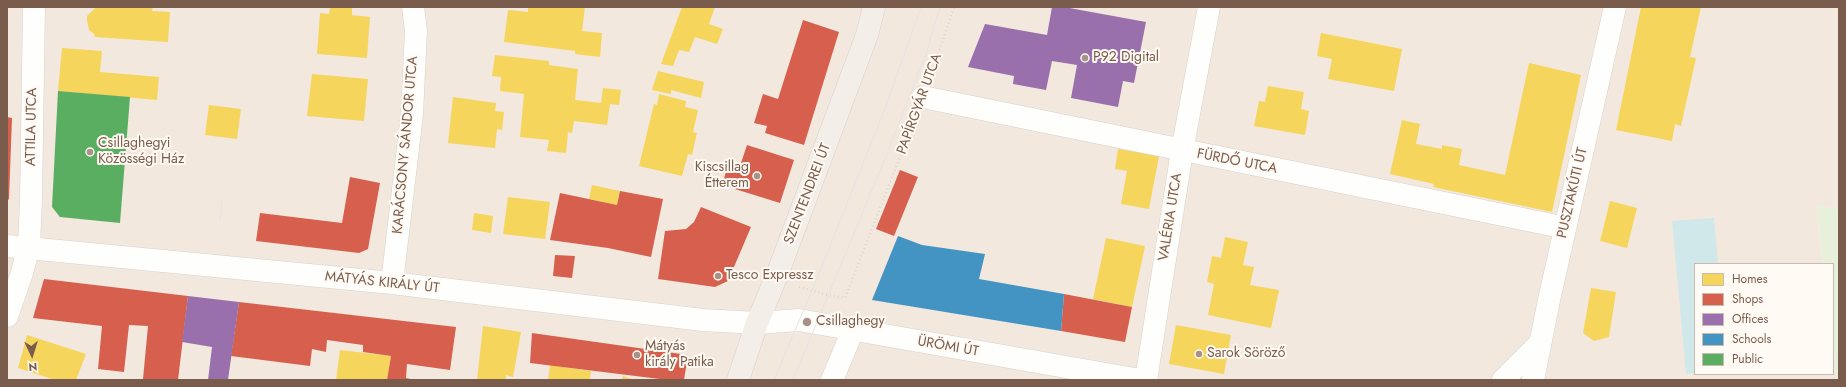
<!DOCTYPE html>
<html>
<head>
<meta charset="utf-8">
<style>
  body { margin:0 }
  #map { position:relative; width:1846px; height:387px; overflow:hidden; background:#f9f5f0; font-family:Jost,sans-serif }
  canvas { display:block }
  .frame { position:absolute; inset:0; border:8px solid #7a5c4d; pointer-events:none }
  .legend { position:absolute; left:1694px; top:263px; width:140px; height:112px; box-sizing:border-box; background:#fffaf3; border:1px solid #cabbb1; margin:0; padding:5px 7px; list-style:none; font-size:12px; color:#7a5c4d }
  .legend li { display:flex; align-items:center; gap:8px; height:20px }
  .legend b { width:20px; border:1px solid #cabbb1 }
  .north { position:absolute; left:12px; top:335px; width:40px; height:40px; -webkit-text-stroke:3px #fffaf3; paint-order:stroke; rotate:176deg; font-size:11px; font-weight:700; line-height:16px; text-align:center; color:#7a5c4d }
  .north::after { content:''; display:block; margin:auto; width:14px; height:18px; background:#7a5c4d; clip-path:polygon(50% 0,100% 100%,50% 72%,0 100%) }
</style>
</head>
<body>
<div id="map">
<canvas width="1846" height="387"></canvas>
<div class="frame"></div>
<ul class="legend">
<li><b style="height:11px;background:#f6d55c"></b>Homes</li>
<li><b style="height:11px;background:#d6604d"></b>Shops</li>
<li><b style="height:11px;background:#9970ab"></b>Offices</li>
<li><b style="height:11px;background:#4393c3"></b>Schools</li>
<li><b style="height:11px;background:#5aae61"></b>Public</li>
</ul>
<div class="north">N</div>
</div>
<script>
const ctx = document.querySelector('canvas').getContext('2d');
ctx.lineJoin = 'round';
function fill(path, color) {
  ctx.fillStyle = color;
  ctx.fill(path, 'evenodd');
}
function toPath(rows) {
  const path = new Path2D();
  for (const r of rows) {
    path.moveTo(r[0], r[1]);
    for (let i = 2; i < r.length; i += 2) path.lineTo(r[i], r[i + 1]);
  }
  return path;
}
function trace(path, color, width, dash) {
  ctx.strokeStyle = color;
  ctx.lineWidth = width;
  ctx.lineCap = dash ? 'butt' : 'round';
  ctx.setLineDash(dash || []);
  ctx.stroke(path);
}
function write(font, color, halo, rows, align = 'center') {
  ctx.font = font + ' Jost,sans-serif';
  ctx.lineWidth = 4;
  ctx.setLineDash([]);
  ctx.textBaseline = 'middle';
  ctx.strokeStyle = halo;
  ctx.fillStyle = color;
  for (const [text, x, y, turn = 0] of rows) {
    ctx.save();
    ctx.translate(x, y);
    ctx.rotate((+turn || 0) * Math.PI / 180);
    ctx.textAlign = isNaN(turn) ? turn : align;
    if (halo) ctx.strokeText(text, 0, 0);
    ctx.fillText(text, 0, 0);
    ctx.restore();
  }
}
fill(toPath([
  [7,7,1839,7,1839,210,1816,205,1823,264,1695,264,1695,374,1833,374,1833,345,1837,380,7,380]
]), '#f2e8de');
fill(toPath([
  [1816,205,1839,210,1839,380,1837,380,1833,345,1833,264,1823,264]
]), '#e7f0db');
fill(toPath([
  [1714,218,1718,264,1695,264,1695,373,1686,374,1672,221]
]), '#d0e8ea');
fill(toPath([
  [96,7,153,7,152,11,170,12,168,42,95,37,94,34,89,30,87,20,87,16],
  [330,7,352,8,352,15,370,17,367,58,317,54,320,13,329,14],
  [528,7,585,7,582,31,602,33,600,57,575,54,575,51,504,42,508,10,528,12],
  [682,7,715,7,709,24,723,29,717,44,695,37,689,52,679,50,673,66,661,64],
  [1641,7,1701,7,1690,57,1696,58,1681,126,1675,124,1672,141,1616,130],
  [1321,33,1402,49,1394,91,1328,79,1332,59,1317,56],
  [62,48,102,51,100,72,159,77,157,100,58,91],
  [495,55,549,61,549,65,578,69,575,100,601,103,603,88,621,90,619,105,610,104,607,125,574,121,572,133,568,132,566,153,547,151,549,140,520,137,524,94,500,91,501,77,492,76],
  [1529,63,1581,75,1552,212,1433,187,1434,184,1390,174,1402,120,1420,124,1416,144,1442,149,1442,145,1462,149,1459,165,1505,175],
  [658,71,704,82,701,98,671,90,671,94,652,90],
  [312,74,368,79,364,121,307,116],
  [1268,86,1304,92,1301,109,1309,111,1305,135,1254,126,1259,101,1265,102],
  [659,94,686,101,685,107,698,110,693,132,697,133,692,155,688,154,682,176,639,166,654,104,657,105],
  [453,97,496,103,495,111,504,112,502,130,497,129,495,148,448,143],
  [209,105,241,109,237,139,205,135],
  [1118,149,1159,156,1149,209,1121,204,1127,171,1115,169],
  [592,185,620,191,617,205,589,199],
  [508,197,550,202,545,239,503,234],
  [1610,201,1637,208,1627,248,1600,241],
  [474,213,493,216,491,233,472,230],
  [1225,237,1248,242,1243,265,1254,267,1250,285,1279,290,1271,328,1208,315,1214,284,1207,282,1212,256,1221,258],
  [1106,238,1145,246,1132,307,1093,299],
  [1591,288,1616,292,1609,337,1594,341,1583,333],
  [1176,325,1231,335,1224,374,1169,364],
  [483,326,521,332,513,377,506,375,506,380,477,380],
  [27,335,86,354,76,380,55,380,18,368],
  [340,350,391,356,387,380,336,380],
  [550,365,591,371,590,380,548,380],
  [623,376,634,380,622,380]
]), '#f6d55c');
fill(toPath([
  [803,20,839,32,804,145,765,133,767,126,754,123,763,94,778,99],
  [7,117,12,118,9,199,7,201],
  [747,145,794,160,780,203,722,185,729,162,740,166],
  [900,170,918,177,894,236,876,229],
  [350,177,380,183,368,249,359,253,256,241,260,213,342,223],
  [620,191,663,199,651,257,608,248,550,240,560,193,617,205],
  [701,207,751,227,728,281,715,287,658,279,665,231,686,229,694,222],
  [555,255,575,256,572,278,553,276],
  [44,279,188,296,178,380,143,379,148,326,129,325,124,372,98,369,102,326,33,318],
  [1064,294,1132,307,1125,342,1061,331],
  [239,302,456,327,450,370,407,364,406,378,415,380,387,380,391,356,363,352,363,345,327,340,326,352,312,349,310,366,231,356],
  [532,333,688,355,684,380,668,380,530,363]
]), '#d6604d');
fill(toPath([
  [1052,7,1064,7,1146,22,1134,83,1123,81,1118,107,1071,98,1077,65,1052,61,1046,90,1013,84,1014,76,968,67,985,24,1047,35],
  [188,296,239,302,228,380,208,380,212,347,182,342]
]), '#9970ab');
fill(toPath([
  [898,236,922,245,985,254,979,279,1064,294,1061,331,872,300]
]), '#4393c3');
fill(toPath([
  [58,91,130,97,120,223,60,217,52,207]
]), '#5aae61');
const minor = toPath([
  [923,97,1552,225],
  [7,246,392,283,703,320,757,323,799,320,1140,380],
  [392,283,412,114,416,31,413,7],
  [7,316,21,276,29,247,31,200,34,7],
  [832,380,853,330],
  [1146,380,1182,151,1209,7],
  [1503,380,1540,343],
  [1533,380,1549,300,1615,7]
]);
const major = toPath([
  [738,380,757,323,777,275,867,35,874,7]
]);
trace(minor, '#d7d1cb', 23);
trace(major, '#dad1cc', 23);
trace(toPath([
  [932,73,954,7],
  [799,287,828,295,845,298,914,121]
]), '#dcd5d0', 2.5, [1, 3]);
trace(minor, '#fefefd', 22);
trace(major, '#f3eee8', 22);
trace(toPath([
  [220,221,222,201],
  [774,380,818,276,886,106,921,7],
  [793,380,887,154,925,57,940,7]
]), '#e6e3e7', 1);
for (const [x, y, r, color] of [
  [1085,58,4,"#a69286"],
  [90,152,4,"#a69286"],
  [757,176,4,"#a69286"],
  [718,276,4,"#a69286"],
  [807,322,5,"#a69286"],
  [1199,354,4,"#a69286"],
  [637,355,4,"#a69286"]
]) {
  const dot = new Path2D();
  dot.arc(x, y, r, 0, 2 * Math.PI);
  ctx.fillStyle = color;
  ctx.fill(dot);
  trace(dot, '#fffaf3', 1.5);
}
write('14px', '#7a5c4d', '#fffaf3', [
  ["P92 Digital",1093,58],
  ["Csillaghegyi",98,144],
  ["Közösségi Ház",98,160],
  ["Kiscsillag",749,168,"right"],
  ["Étterem",749,184,"right"],
  ["Tesco Expressz",726,276],
  ["Csillaghegy",816,322],
  ["Mátyás",645,347],
  ["király Patika",645,363],
  ["Sarok Söröző",1207,354]
], 'left');
write('14px', '#7a5c4d', '#fffaf3', [
  ["PAPÍRGYÁR UTCA",920,104,-70],
  ["ATTILA UTCA",32,127,-89],
  ["KARÁCSONY SÁNDOR UTCA",406,145,-85],
  ["FÜRDŐ UTCA",1237,162,11],
  ["PUSZTAKÚTI ÚT",1573,193,-77],
  ["SZENTENDREI ÚT",808,194,-69],
  ["VALÉRIA UTCA",1171,217,-81],
  ["MÁTYÁS KIRÁLY ÚT",382,283,6],
  ["ÜRÖMI ÚT",948,347,10]
]);
</script>
</body>
</html>
